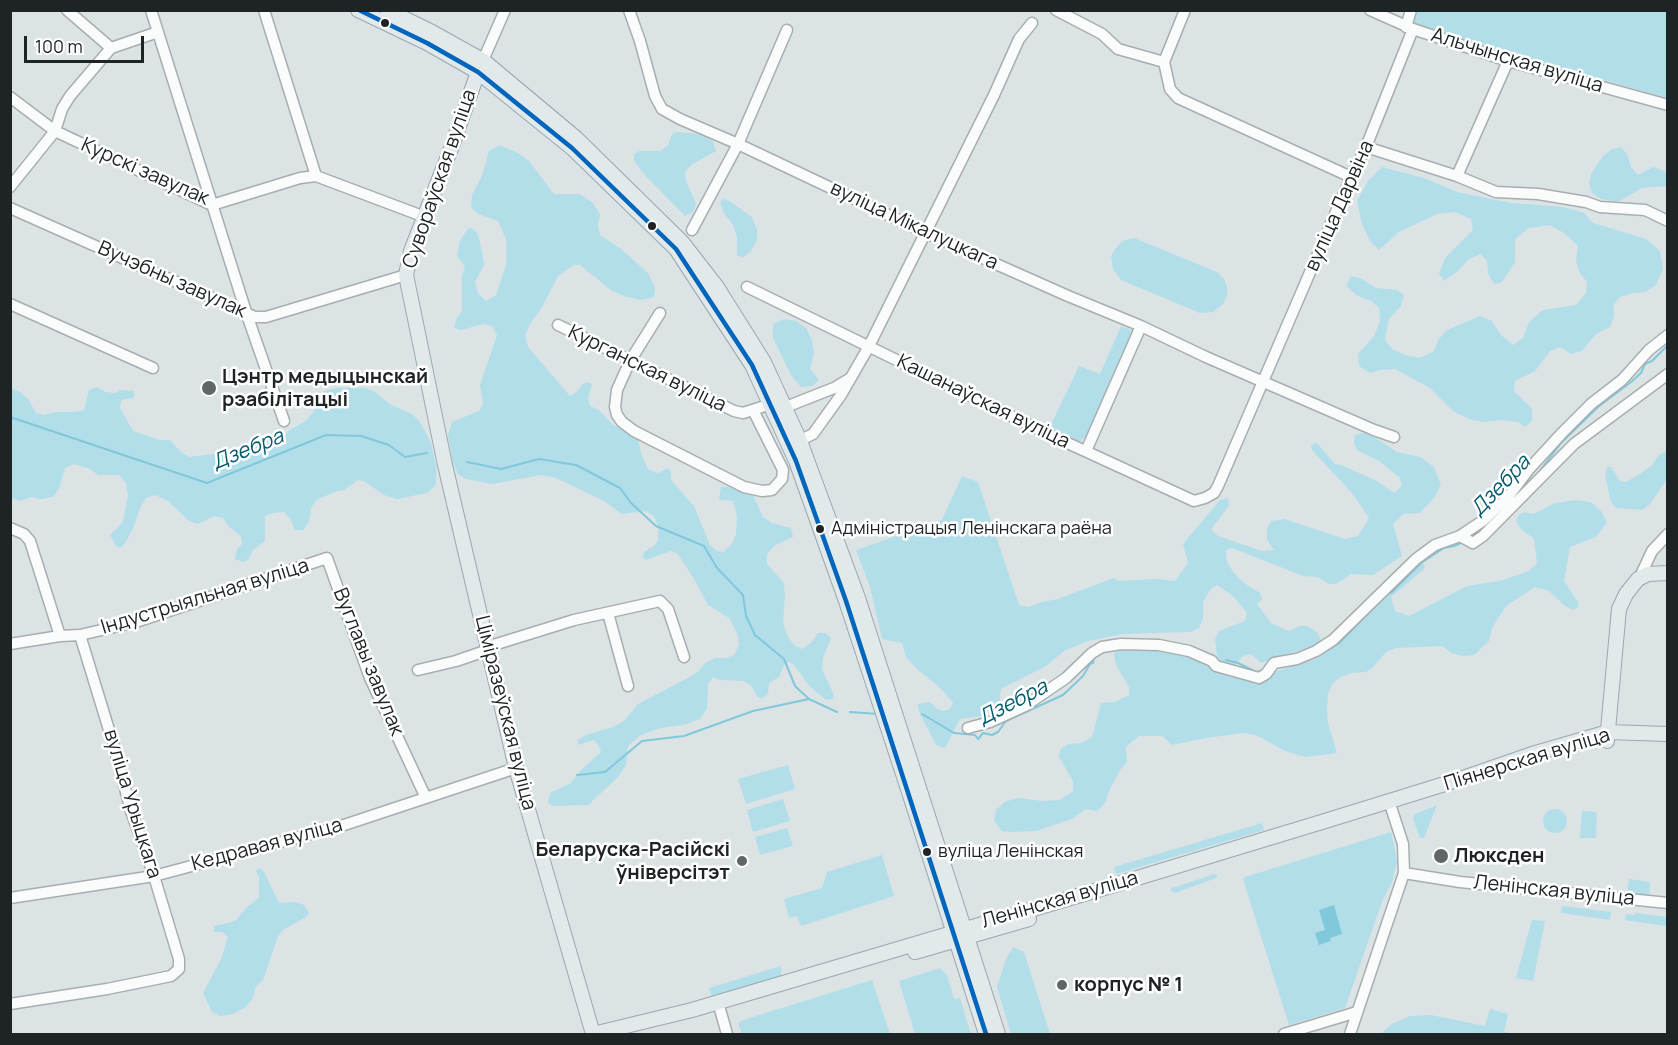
<!DOCTYPE html>
<html>
<head>
<meta charset="utf-8">
<style>
  body { margin:0 }
  #map { position:relative; width:1678px; height:1045px; overflow:hidden; background:#dbe3e5; font-family:Manrope,sans-serif }
  canvas { display:block }
  .frame { position:absolute; inset:0; border:12px solid #1e2325; pointer-events:none }
  .scale { position:absolute; left:24px; top:36px; width:120px; height:27px; box-sizing:border-box; border:3px solid #1e2325; border-top:0; padding-left:8px; font-size:18px; line-height:21px; white-space:nowrap; color:#1e2325; -webkit-text-stroke:4px #fff; paint-order:stroke }
</style>
</head>
<body>
<div id="map">
<canvas width="1678" height="1045"></canvas>
<div class="frame"></div>
<div class="scale">100 m</div>
</div>
<script>
const ctx = document.querySelector('canvas').getContext('2d');
ctx.lineJoin = 'round';
function fill(path, color) {
  ctx.fillStyle = color;
  ctx.fill(path, 'evenodd');
}
function toPath(rows) {
  const path = new Path2D();
  for (const r of rows) {
    if (r.length === 3) {
      path.moveTo(r[0] + r[2], r[1]);
      path.arc(r[0], r[1], r[2], 0, 2 * Math.PI);
      continue;
    }
    path.moveTo(r[0], r[1]);
    for (let i = 2; i < r.length; i += 2) path.lineTo(r[i], r[i + 1]);
  }
  return path;
}
function trace(path, color, width, dash) {
  ctx.strokeStyle = color;
  ctx.lineWidth = width;
  ctx.lineCap = dash ? 'butt' : 'round';
  ctx.setLineDash(dash || []);
  ctx.stroke(path);
}
function write(font, color, halo, rows, align = 'center') {
  ctx.font = font + ' Manrope,sans-serif';
  ctx.lineWidth = 5;
  ctx.setLineDash([]);
  ctx.textBaseline = 'middle';
  ctx.strokeStyle = halo;
  ctx.fillStyle = color;
  for (const [text, x, y, turn = 0] of rows) {
    ctx.save();
    ctx.translate(x, y);
    ctx.rotate((+turn || 0) * Math.PI / 180);
    ctx.textAlign = isNaN(turn) ? turn : align;
    if (halo) ctx.strokeText(text, 0, 0);
    ctx.fillText(text, 0, 0);
    ctx.restore();
  }
}
fill(toPath([
  [1417,11,1667,11,1667,98,1413,25],
  [677,132,702,134,713,141,716,151,691,165,685,172,686,181,696,204,693,212,685,216,641,171,634,160,634,154,639,151,661,151,668,145,672,134],
  [499,145,518,153,529,161,554,194,580,194,592,202,600,214,598,227,600,235,621,249,648,273,655,288,654,297,642,300,627,297,612,291,580,265,574,265,558,276,542,307,530,324,525,335,528,347,570,396,578,391,582,384,589,382,592,385,588,397,590,406,599,410,613,425,631,433,638,440,642,456,648,469,658,473,668,468,671,472,671,480,694,506,710,545,717,551,723,552,732,544,736,534,737,516,733,501,719,500,721,487,729,487,753,495,763,517,772,523,791,528,793,537,774,546,767,554,767,564,784,583,785,596,783,622,787,635,794,645,802,649,812,642,818,633,825,633,831,638,823,658,822,669,834,695,833,699,826,700,810,687,794,665,789,662,784,665,779,677,769,683,768,693,762,699,757,696,751,685,743,681,720,680,713,677,708,684,707,709,700,719,683,725,660,728,639,736,628,746,626,765,618,777,588,805,553,806,548,803,550,793,571,783,581,770,601,752,599,746,594,740,578,745,578,740,586,735,613,727,624,721,638,704,686,679,699,671,705,663,715,658,726,658,734,655,739,645,737,633,729,618,708,605,694,579,677,553,670,551,646,560,643,558,644,552,654,546,658,540,658,526,654,516,646,511,622,514,604,501,556,478,541,475,492,484,466,479,458,474,453,462,448,435,452,422,479,411,483,404,480,385,497,335,492,326,483,324,461,330,454,328,456,319,462,311,462,276,465,266,457,256,460,240,468,229,472,228,478,234,483,257,484,265,475,282,478,293,486,301,496,295,506,265,506,239,498,221,478,214,471,207,472,195,482,176,489,151],
  [1621,147,1627,154,1631,167,1638,175,1653,167,1664,171,1667,173,1667,186,1642,188,1618,202,1601,199,1592,193,1589,183,1591,174,1603,156,1612,149],
  [1382,167,1424,178,1457,192,1511,203,1563,207,1584,213,1593,223,1646,239,1660,251,1663,269,1656,285,1645,292,1633,293,1620,297,1614,304,1614,317,1610,327,1596,334,1582,351,1571,354,1560,347,1550,351,1535,371,1515,381,1514,391,1532,409,1532,421,1525,427,1518,422,1502,420,1483,422,1469,419,1453,411,1430,388,1395,369,1380,370,1370,373,1359,366,1358,354,1374,336,1380,321,1379,308,1371,301,1358,296,1346,286,1351,276,1362,279,1376,288,1397,290,1404,295,1401,306,1389,319,1385,340,1392,349,1405,355,1420,358,1434,351,1438,340,1447,330,1480,316,1492,321,1501,335,1513,345,1523,338,1529,322,1543,310,1576,305,1586,293,1587,282,1579,272,1576,261,1578,246,1564,233,1550,225,1529,228,1515,239,1515,262,1502,282,1494,284,1488,273,1487,261,1481,254,1469,259,1458,271,1444,281,1439,274,1445,258,1473,230,1471,219,1455,212,1437,214,1399,232,1379,250,1370,241,1362,224,1357,201,1368,181],
  [723,199,728,200,752,217,757,230,757,240,751,251,743,258,737,255,737,237,733,225,723,212,720,202],
  [1134,238,1217,272,1224,279,1227,287,1227,296,1223,304,1213,312,1200,313,1121,280,1113,269,1111,256,1118,245,1125,240],
  [784,319,796,321,806,328,812,340,814,353,810,369,819,380,812,386,801,387,791,375,773,338,773,324],
  [1121,326,1135,332,1086,436,1078,443,1049,429,1079,366,1100,374],
  [96,387,106,392,115,393,121,390,134,391,134,398,121,400,120,408,133,431,160,440,170,440,181,452,189,457,228,452,255,443,284,437,288,431,304,422,312,414,324,391,335,388,365,388,375,392,391,405,412,414,420,422,431,443,436,467,436,485,427,493,397,499,384,495,364,481,358,480,344,490,337,491,316,500,311,509,309,522,303,530,295,530,290,519,284,512,273,513,265,516,265,541,253,550,248,560,243,562,235,559,237,549,242,544,241,536,229,527,223,518,214,516,198,524,189,521,168,501,155,495,146,498,140,508,134,526,127,540,121,548,116,546,110,535,123,522,128,495,126,483,119,475,98,475,90,469,74,464,65,468,59,489,53,497,41,499,31,497,20,501,11,498,11,388,20,392,28,399,36,413,44,415,55,412,75,412,84,410,89,390],
  [1366,432,1397,452,1420,457,1434,467,1441,485,1434,498,1420,513,1403,514,1393,524,1402,556,1373,575,1351,574,1336,584,1329,584,1318,577,1303,576,1232,548,1226,550,1226,559,1233,572,1244,583,1260,593,1262,599,1257,604,1271,623,1289,631,1300,626,1307,626,1318,633,1322,643,1261,663,1251,654,1243,656,1235,665,1224,665,1217,656,1215,639,1219,631,1245,621,1247,613,1233,596,1217,585,1211,589,1203,602,1203,619,1199,628,1191,632,1123,634,1088,641,1064,651,1046,666,1001,689,999,707,984,716,960,719,945,748,936,745,919,712,918,704,930,702,937,709,944,711,950,709,953,702,937,685,918,670,906,657,902,643,882,639,870,587,856,550,942,520,962,476,978,482,1019,605,1029,607,1042,602,1058,599,1114,578,1118,581,1157,579,1175,581,1188,563,1183,544,1220,500,1228,498,1229,506,1211,529,1218,536,1262,551,1274,550,1267,540,1267,528,1271,521,1284,519,1345,539,1358,536,1369,518,1352,493,1312,450,1311,444,1317,443,1335,464,1341,465,1375,480,1394,493,1402,486,1400,478,1379,461,1357,450,1354,444,1355,435],
  [1667,451,1667,479,1650,504,1642,510,1616,508,1611,502,1605,476,1607,467,1611,467,1620,481,1626,482,1640,474,1652,465,1659,455],
  [1575,500,1591,502,1601,511,1607,522,1596,537,1570,547,1564,581,1578,602,1578,607,1574,610,1565,606,1549,591,1535,587,1506,606,1492,628,1489,641,1474,655,1462,656,1452,653,1442,646,1396,648,1386,652,1372,668,1366,672,1352,673,1341,677,1333,683,1328,693,1327,709,1328,724,1337,753,1305,757,1285,751,1256,735,1243,733,1206,738,1172,745,1162,736,1139,736,1126,747,1127,762,1120,770,1108,793,1106,801,1100,809,1096,811,1086,809,1072,819,1036,831,1010,832,1002,831,994,821,996,810,1005,802,1017,798,1043,801,1060,800,1073,791,1073,781,1059,757,1060,750,1068,744,1081,743,1092,737,1101,703,1115,702,1129,695,1129,687,1116,665,1114,653,1121,649,1174,652,1242,676,1271,673,1296,665,1318,658,1336,645,1363,613,1422,560,1425,568,1391,597,1395,611,1409,616,1467,586,1499,581,1529,571,1537,563,1534,539,1521,529,1516,521,1519,515,1524,512,1534,514,1555,503],
  [788,765,795,789,746,804,738,779],
  [783,799,790,821,753,832,747,810],
  [1437,805,1424,838,1420,838,1413,819,1415,814],
  [1555,821,12],
  [1582,811,1597,812,1596,838,1580,838],
  [1262,823,1264,830,1116,874,1114,867],
  [787,828,793,846,760,855,755,837],
  [1391,832,1397,861,1392,882,1383,899,1345,1008,1289,1025,1243,879,1245,877],
  [882,855,894,896,801,926,797,916,789,918,784,899,822,888,827,872],
  [259,868,264,872,279,903,296,902,304,905,309,913,306,917,283,930,278,936,263,980,256,986,253,998,246,1007,233,1014,221,1016,212,1012,203,993,221,959,228,937,222,932,214,932,214,926,235,921,247,907,259,898,259,877,256,871],
  [1215,874,1218,876,1216,878,1175,893,1170,890,1172,888],
  [1629,879,1650,882,1649,898,1627,896],
  [1562,906,1611,912,1610,920,1561,913],
  [1635,913,1667,917,1666,926,1625,920,1626,914,1634,915],
  [1532,920,1545,921,1533,981,1516,978],
  [1013,947,1024,952,1050,1034,1011,1034,997,987,1006,959],
  [781,966,781,976,712,997,709,988],
  [940,968,947,975,954,999,960,998,971,1034,915,1034,899,981],
  [872,980,890,1034,742,1034,738,1023,743,1020],
  [1490,1009,1508,1014,1504,1032,1514,1034,1381,1034,1392,1024,1410,1016,1431,1015,1485,1026]
]), '#b2dee9');
fill(toPath([
  [1334,905,1342,934,1330,938,1331,941,1319,945,1315,933,1325,930,1319,910]
]), '#81c8da');
trace(toPath([
  [10,417,207,483,326,435,361,436,389,445,405,457,427,453],
  [467,462,501,469,539,459,576,465,620,488,631,503,656,526,704,546,717,568,743,595,746,616,755,635,784,659,795,686,809,699,837,712],
  [1517,494,1539,472,1561,443,1598,407,1631,382,1641,373,1645,364,1652,361,1668,345],
  [1470,537,1476,533,1481,527],
  [1101,653,1113,650],
  [1318,656,1339,643,1387,594,1392,592,1421,563,1444,548,1454,546,1463,542],
  [1226,660,1238,663,1256,672,1262,671],
  [850,712,878,714],
  [922,714,954,733,975,735,978,739,983,733,992,735,998,732,1006,721,1063,695,1083,676,1090,664,1093,663,1094,657],
  [577,775,605,772,642,741,684,736,753,711,809,699]
]), '#81c8da', 2);
const minor = toPath([
  [67,10,111,48,158,32],
  [151,10,246,312,284,421],
  [264,10,316,176],
  [629,10,640,41,655,96,662,109,680,119,738,144,924,232,1068,296,1141,326,1206,357,1374,430,1394,437],
  [1056,10,1102,34,1118,49,1164,62],
  [1370,10,1413,29,1508,61,1668,105],
  [1406,27,1411,10],
  [1164,62,1170,89,1178,98,1351,177],
  [1164,62,1185,10],
  [481,65,505,10],
  [10,97,55,131,212,205,300,178,316,176,425,217],
  [1366,147,1457,176,1496,192,1538,194,1586,202,1600,207,1645,210,1668,221],
  [1457,176,1508,61],
  [10,187,55,131,62,109,70,96,111,48],
  [10,208,255,317,266,317,406,275],
  [692,230,738,144,787,30],
  [747,287,1048,434,1194,501,1205,498,1214,493,1218,486,1351,177,1366,147,1413,29],
  [10,304,153,368],
  [660,313,630,361,617,390,615,407,617,415,622,422,634,431,744,487,762,491,772,490,782,479,783,470,753,410],
  [558,325,734,411,743,413,771,404],
  [778,410,834,388,849,379],
  [795,443,813,434,841,395,868,348,994,95,1019,39,1032,23],
  [1086,451,1141,326],
  [10,528,24,534,30,541,60,636],
  [1460,536,1473,543,1483,536,1574,444,1668,374],
  [1639,579,1652,551,1668,534],
  [608,613,628,686],
  [10,644,60,636,80,635,136,622,327,558,370,678,426,798],
  [487,647,574,620,660,601,668,609,684,657],
  [418,670,456,661,488,650],
  [968,728,990,722,1025,706,1066,678,1092,653,1102,647,1121,644,1159,645,1189,651,1212,661,1216,666,1259,678,1266,674,1274,663,1297,659,1316,651,1333,640,1416,559,1435,545,1460,536,1484,520,1508,497,1529,469,1562,433,1591,404,1622,380,1649,350,1668,335],
  [1404,873,1460,882,1668,903],
  [10,898,154,876,341,826,516,768],
  [718,1002,727,1034],
  [10,1004,107,989,171,976,179,969,179,959,154,876,131,811,113,743,80,635],
  [1284,1034,1357,1012],
  [1350,1034,1404,873,1403,844,1389,801]
]);
const major = toPath([
  [358,10,427,43,478,72,572,148,676,249,752,365,796,461,846,601,908,789,986,1034],
  [387,10,432,32,484,61,576,138,682,242,717,287,764,362,800,441,858,598,998,1034],
  [478,72,452,146,411,251,406,275,445,465,516,768,593,1034],
  [1607,741,1619,609,1626,594,1638,579,1648,574,1668,573],
  [915,952,1029,919],
  [593,1034,692,1010,1111,886,1325,821,1448,783,1532,754,1608,732,1668,734]
]);
trace(minor, '#a8aeaf', 13);
trace(major, '#98a8ac', 16);
trace(minor, '#fafbfb', 10);
trace(major, '#e1e9eb', 14);
trace(toPath([
  [359,10,427,43,478,72,572,148,676,249,752,365,796,461,846,601,986,1034]
]), '#0065bd', 4.5);
for (const [x, y, r, color] of [
  [385,23,5,"#1e2325"],
  [652,226,5,"#1e2325"],
  [209,388,8,"#606668"],
  [820,529,5,"#1e2325"],
  [927,852,5,"#1e2325"],
  [1441,856,8,"#606668"],
  [742,861,6,"#606668"],
  [1062,985,6,"#606668"]
]) {
  const dot = new Path2D();
  dot.arc(x, y, r, 0, 2 * Math.PI);
  ctx.fillStyle = color;
  ctx.fill(dot);
  trace(dot, '#fff', 2);
}
write('18px', '#1e2325', '#fff', [
  ["Адміністрацыя Ленінскага раёна",831,529],
  ["вуліца Ленінская",938,852]
], 'left');
write('20px', '#1e2325', '#fff', [
  ["Альчынская вуліца",1517,61,17],
  ["Курскі завулак",145,172,24],
  ["Сувораўская вуліца",440,179,-71],
  ["вуліца Дарвіна",1340,206,-66],
  ["вуліца Мікалуцкага",914,226,25],
  ["Вучэбны завулак",172,280,24],
  ["Курганская вуліца",647,369,26],
  ["Кашанаўская вуліца",983,402,26],
  ["Індустрыяльная вуліца",205,597,-17],
  ["Вуглавы завулак",368,662,68],
  ["Ціміразеўская вуліца",505,713,76],
  ["Піянерская вуліца",1527,760,-17],
  ["вуліца Урыцкага",132,804,73],
  ["Кедравая вуліца",267,845,-15],
  ["Ленінская вуліца",1554,891,6],
  ["Ленінская вуліца",1060,900,-16]
]);
write('bold 20px', '#1e2325', '#fff', [
  ["Цэнтр медыцынскай",222,377],
  ["рэабілітацыі",222,400],
  ["Беларуска-Расійскі",730,850,"right"],
  ["ўніверсітэт",730,873,"right"],
  ["Люксден",1454,856],
  ["корпус № 1",1074,985]
], 'left');
write('italic 21px', '#055c6e', '#fff', [
  ["Дзебра",248,450,-22],
  ["Дзебра",1501,486,-46],
  ["Дзебра",1013,703,-27]
]);
</script>
</body>
</html>
